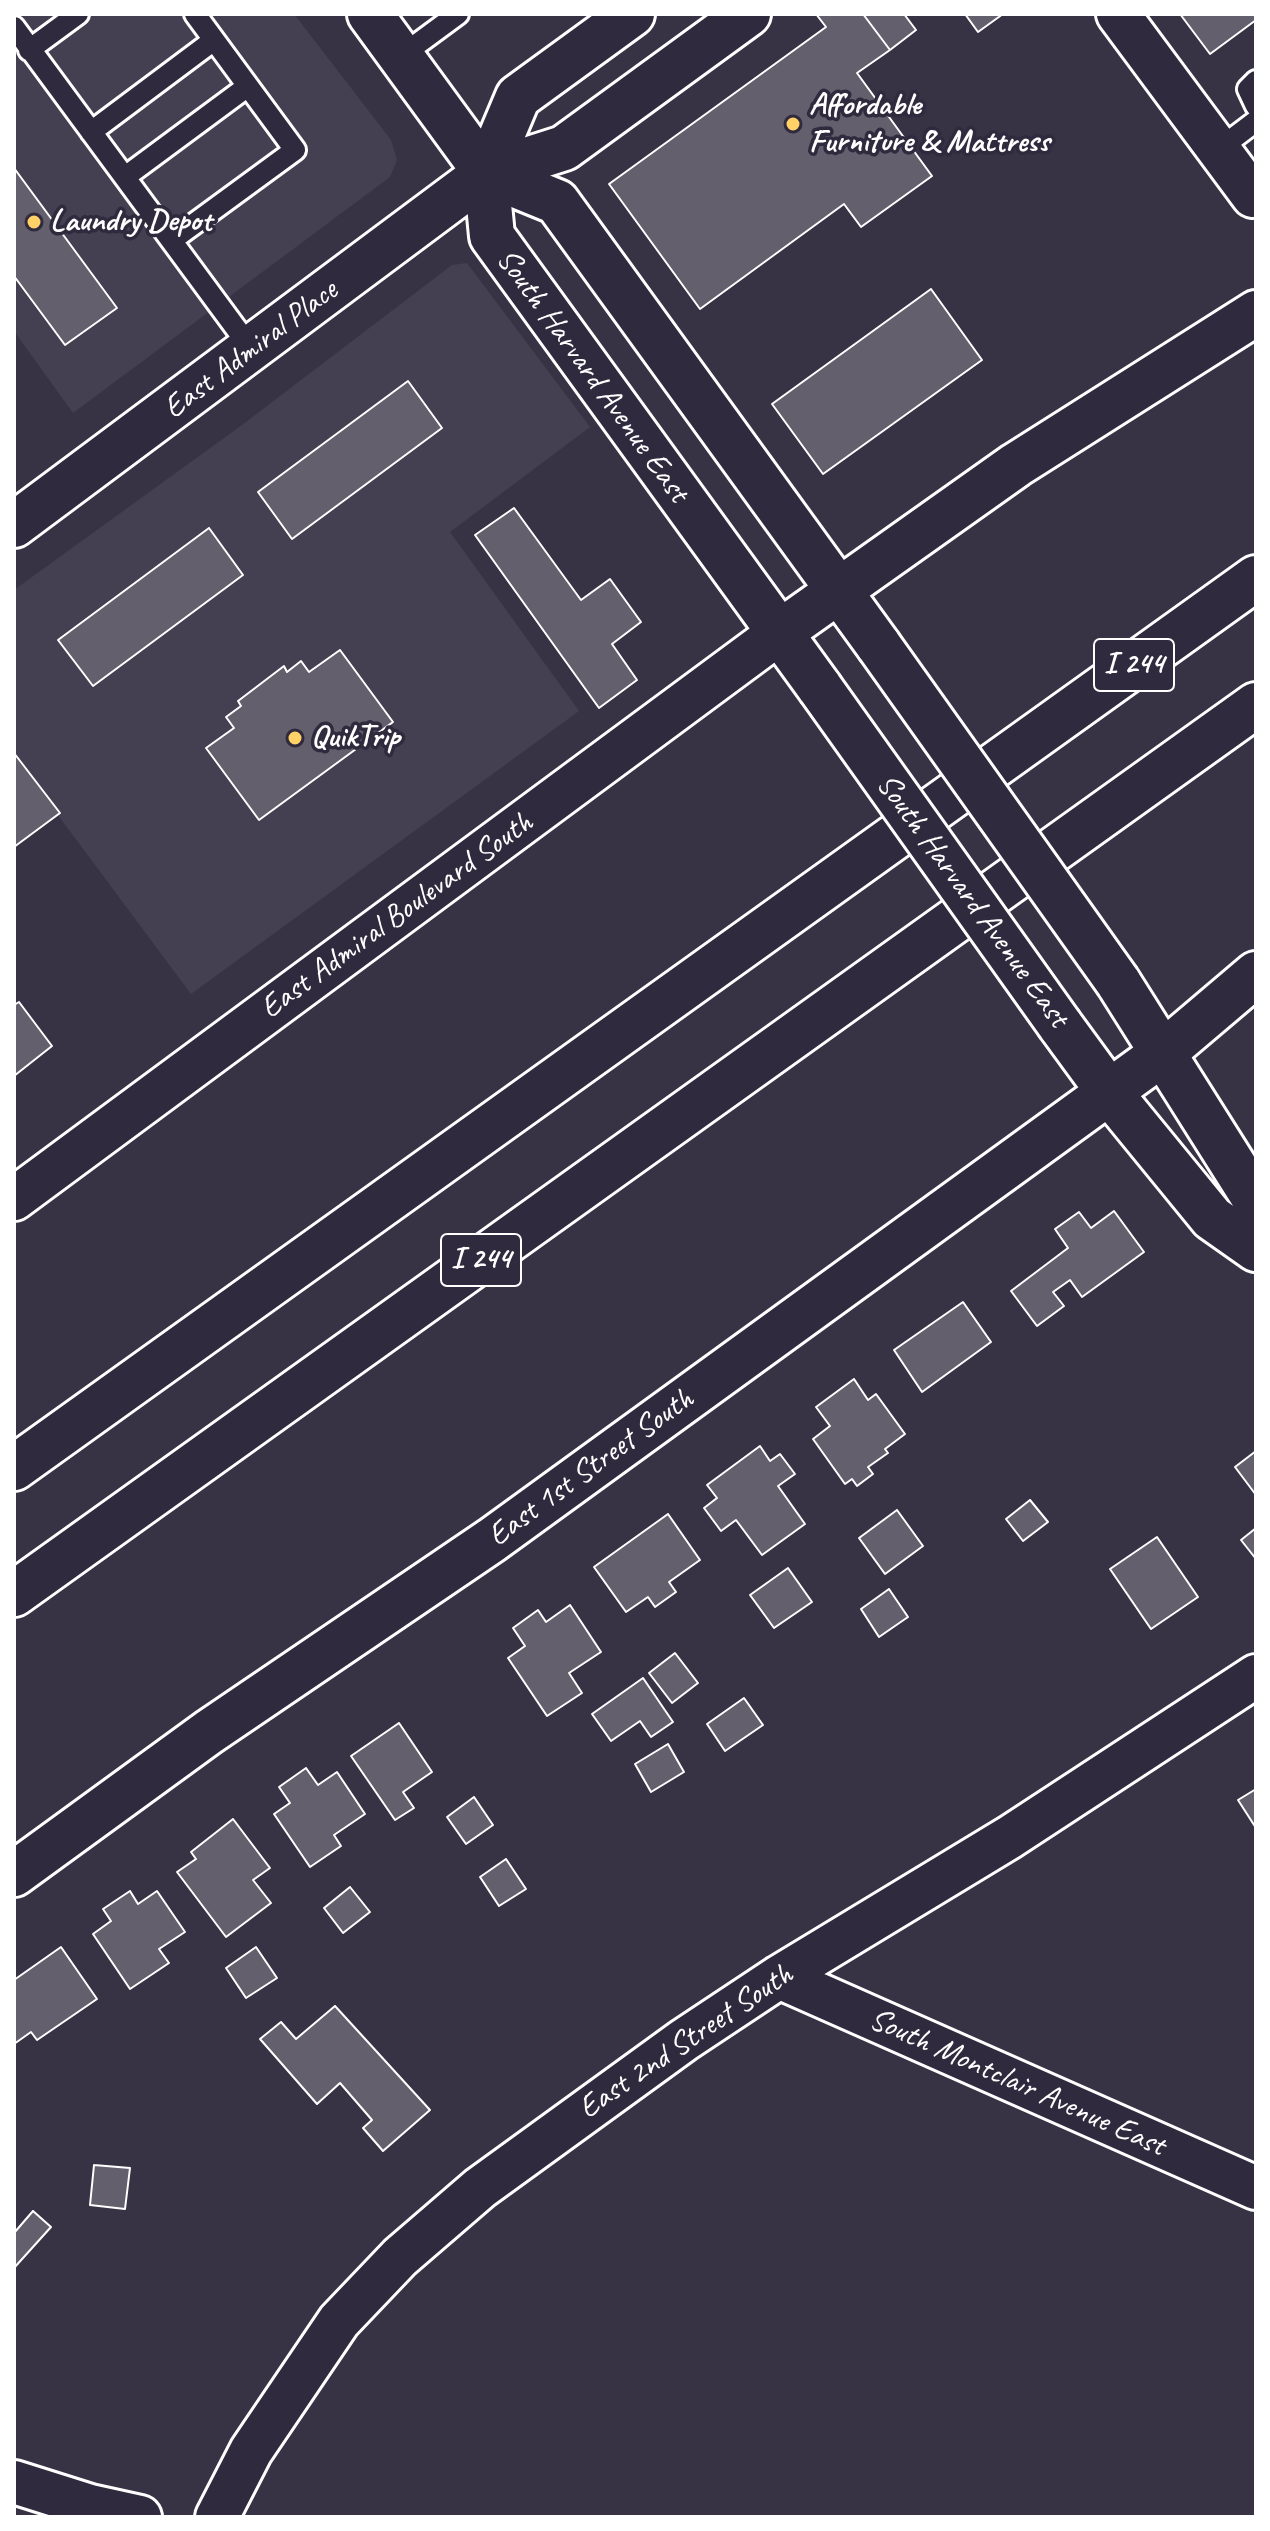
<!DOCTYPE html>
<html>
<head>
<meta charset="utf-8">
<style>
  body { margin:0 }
  #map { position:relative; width:1270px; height:2531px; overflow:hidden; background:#373345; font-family:Caveat,sans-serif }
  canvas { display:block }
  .frame { position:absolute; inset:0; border:16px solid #fff; pointer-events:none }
</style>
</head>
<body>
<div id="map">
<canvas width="1270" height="2531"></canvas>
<div class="frame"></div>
</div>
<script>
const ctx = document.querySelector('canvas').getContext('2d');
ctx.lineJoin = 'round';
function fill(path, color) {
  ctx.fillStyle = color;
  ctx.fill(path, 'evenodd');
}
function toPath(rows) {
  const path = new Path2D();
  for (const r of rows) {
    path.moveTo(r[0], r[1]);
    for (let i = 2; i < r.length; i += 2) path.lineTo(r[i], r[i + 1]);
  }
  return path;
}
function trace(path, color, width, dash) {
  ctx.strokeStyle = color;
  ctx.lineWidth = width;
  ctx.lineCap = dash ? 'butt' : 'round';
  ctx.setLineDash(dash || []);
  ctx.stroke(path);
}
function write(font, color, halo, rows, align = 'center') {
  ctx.font = font + ' Caveat,sans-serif';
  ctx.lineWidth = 7;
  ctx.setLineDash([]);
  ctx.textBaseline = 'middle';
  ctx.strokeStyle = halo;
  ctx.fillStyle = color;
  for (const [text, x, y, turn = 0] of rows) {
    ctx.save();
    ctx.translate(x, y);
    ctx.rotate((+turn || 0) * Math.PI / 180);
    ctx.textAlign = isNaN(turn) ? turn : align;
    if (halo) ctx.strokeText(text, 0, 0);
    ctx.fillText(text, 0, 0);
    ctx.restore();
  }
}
fill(toPath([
  [14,14,294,14,391,140,397,160,390,177,73,413,14,331],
  [467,263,590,427,450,532,579,711,191,994,14,756,14,590,242,425,452,265]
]), '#444051');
const building = toPath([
  [816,14,863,14,890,50,857,73,932,176,861,227,844,204,700,309,609,184,826,27,816,14],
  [863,14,904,14,916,30,890,50,863,14],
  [965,14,1003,14,978,32,965,14],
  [1180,14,1256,14,1256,20,1210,54,1180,14],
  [14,168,117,308,65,345,14,276,14,168],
  [931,289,982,360,823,474,772,404,931,289],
  [408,381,442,428,292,539,258,492,408,381],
  [514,508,581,600,610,579,641,622,612,644,637,680,599,708,475,535,514,508],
  [209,528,243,575,93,686,58,640,209,528],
  [340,650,393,722,259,820,206,748,234,728,226,717,241,706,238,701,284,666,287,672,301,661,309,672,340,650],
  [14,753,60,813,14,847,14,753],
  [19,1002,52,1046,14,1076,14,1005,19,1002],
  [1114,1211,1144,1252,1082,1297,1070,1280,1053,1292,1064,1306,1037,1326,1011,1291,1068,1248,1055,1229,1079,1212,1091,1228,1114,1211],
  [963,1302,991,1342,922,1392,894,1350,963,1302],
  [854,1379,868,1400,876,1394,905,1434,885,1449,888,1453,868,1467,873,1474,857,1486,852,1479,845,1484,813,1439,830,1426,816,1407,854,1379],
  [760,1446,770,1461,780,1454,795,1474,778,1486,805,1524,762,1555,736,1520,721,1531,704,1508,717,1498,707,1485,760,1446],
  [1256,1451,1256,1495,1235,1467,1256,1451],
  [1030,1500,1048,1522,1023,1541,1006,1519,1030,1500],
  [897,1510,923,1546,885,1574,859,1538,897,1510],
  [668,1514,700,1560,669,1582,676,1592,655,1607,648,1597,626,1612,594,1567,668,1514],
  [1256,1528,1256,1559,1241,1540,1256,1528],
  [1157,1537,1198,1597,1151,1629,1110,1569,1157,1537],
  [788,1568,812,1602,774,1628,750,1595,788,1568],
  [889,1589,908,1617,879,1637,861,1609,889,1589],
  [570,1605,601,1652,569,1673,582,1693,547,1716,508,1658,525,1646,513,1628,538,1610,546,1622,570,1605],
  [675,1653,698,1683,672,1703,649,1673,675,1653],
  [643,1678,673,1722,651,1737,640,1721,611,1741,592,1714,643,1678],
  [744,1698,763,1725,725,1751,707,1724,744,1698],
  [399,1723,432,1772,403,1792,414,1808,395,1820,351,1756,399,1723],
  [668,1744,684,1772,651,1792,635,1764,668,1744],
  [306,1768,318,1785,337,1772,365,1814,334,1835,341,1846,310,1867,274,1814,290,1803,279,1787,306,1768],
  [1256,1789,1256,1828,1238,1800,1256,1789],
  [474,1797,493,1825,466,1844,447,1817,474,1797],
  [233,1819,270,1868,253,1880,271,1903,226,1937,177,1872,196,1859,191,1852,233,1819],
  [506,1859,526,1889,499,1906,480,1877,506,1859],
  [350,1887,370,1912,343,1933,324,1908,350,1887],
  [130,1891,138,1904,157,1891,185,1932,159,1949,169,1963,130,1989,93,1934,111,1921,103,1909,130,1891],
  [61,1947,97,1999,37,2040,31,2032,14,2044,14,1980,61,1947],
  [256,1947,277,1978,246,1998,226,1968,256,1947],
  [335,2006,430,2110,383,2151,363,2128,372,2120,340,2083,317,2104,260,2039,281,2022,296,2039,335,2006],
  [94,2165,130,2168,125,2209,90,2205,94,2165],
  [33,2211,51,2227,14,2268,14,2233,33,2211]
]);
fill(building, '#635f6d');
trace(building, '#fff', 2);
const service = toPath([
  [14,27,252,350],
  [29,50,78,14],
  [401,56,458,14],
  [1256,81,1248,89,1256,106],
  [91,132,214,40],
  [1219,149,1256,121],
  [125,177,248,86],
  [172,240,295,150,195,14]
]);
const minor = toPath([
  [1118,14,1253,196],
  [14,1199,779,633],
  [779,1977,1256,2188],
  [14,2482,90,2506,140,2517],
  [217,2517,251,2451,339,2321,400,2257,480,2188,684,2040,779,1977,1010,1837,1256,1676]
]);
const secondary = toPath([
  [370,14,486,173],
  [632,14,518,97,486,173,492,236,820,688],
  [486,173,557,202,879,646],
  [14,525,486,173,564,148,748,14],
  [1118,982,1256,1201],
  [1060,1025,1109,1092,1212,1218,1256,1249],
  [14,1874,209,1732,492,1540,1163,1053]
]);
const motorway = toPath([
  [779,633,1016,465,1256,313],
  [1163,1053,1256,974],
  [14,1468,1256,578],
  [14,1594,1256,705]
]);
trace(service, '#fff', 26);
trace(minor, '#fff', 48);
trace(secondary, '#fff', 50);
trace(motorway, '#fff', 50);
trace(service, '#2f2a3d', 20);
trace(minor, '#2f2a3d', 42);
trace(secondary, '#2f2a3d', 44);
trace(motorway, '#2f2a3d', 44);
const secondaryBridge = toPath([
  [879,646,1118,982],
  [820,688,1060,1025]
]);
trace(secondaryBridge, '#fff', 50, []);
trace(secondaryBridge, '#2f2a3d', 44);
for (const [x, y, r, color] of [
  [793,124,8,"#ffd166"],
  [34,222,8,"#ffd166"],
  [295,738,8,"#ffd166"]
]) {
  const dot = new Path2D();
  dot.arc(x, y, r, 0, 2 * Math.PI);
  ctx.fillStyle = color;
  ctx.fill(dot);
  trace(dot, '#2f2a3d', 3);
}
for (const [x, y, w] of [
  [1134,665,80],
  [481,1260,80]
]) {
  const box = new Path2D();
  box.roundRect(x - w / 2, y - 26, w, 52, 6);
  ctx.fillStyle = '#2f2a3d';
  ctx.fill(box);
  trace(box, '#fff', 2);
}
write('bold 30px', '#fff', null, [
  ["I 244",1134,665],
  ["I 244",481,1260]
]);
write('bold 32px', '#fff', '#2f2a3d', [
  ["Affordable",809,106],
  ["Furniture & Mattress",809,143],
  ["Laundry Depot",50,222],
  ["QuikTrip",311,738]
], 'left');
write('32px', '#fff', '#2f2a3d', [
  ["East Admiral Place",251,350,-37],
  ["South Harvard Avenue East",592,376,54],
  ["South Harvard Avenue East",972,901,54],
  ["East Admiral Boulevard South",397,916,-36],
  ["East 1st Street South",591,1468,-36],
  ["East 2nd Street South",686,2042,-34],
  ["South Montclair Avenue East",1017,2083,24]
]);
</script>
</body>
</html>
